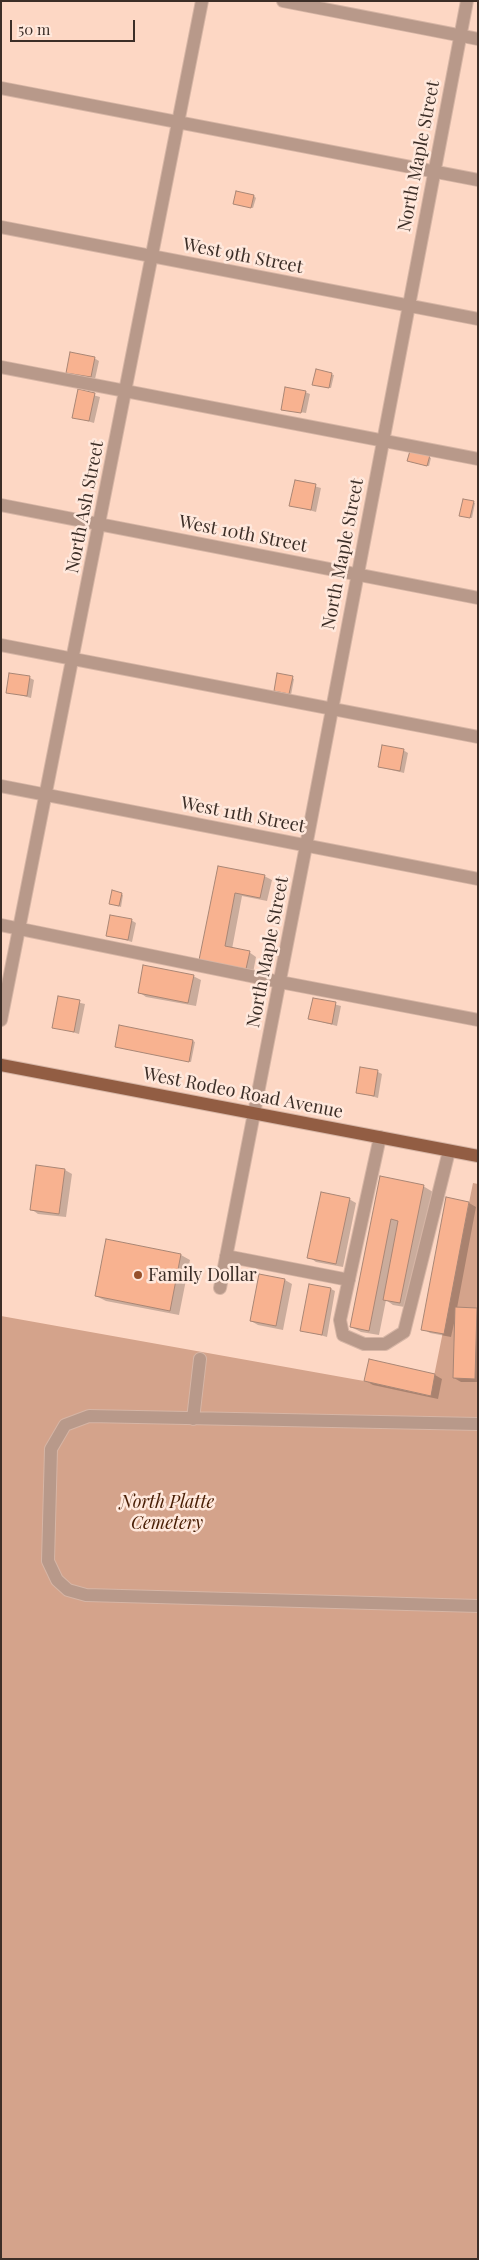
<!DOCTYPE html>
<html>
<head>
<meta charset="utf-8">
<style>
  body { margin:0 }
  #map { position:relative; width:479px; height:2260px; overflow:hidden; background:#fdd7c4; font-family:"Playfair Display",serif }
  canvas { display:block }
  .frame { position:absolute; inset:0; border:2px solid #3c2e27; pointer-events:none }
  .scale { position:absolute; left:10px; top:20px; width:125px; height:22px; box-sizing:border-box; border:2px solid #3c2e27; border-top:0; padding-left:6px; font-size:15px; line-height:18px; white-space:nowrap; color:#3c2e27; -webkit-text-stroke:4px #ffe8dc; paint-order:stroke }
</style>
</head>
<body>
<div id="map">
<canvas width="479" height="2260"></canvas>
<div class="frame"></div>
<div class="scale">50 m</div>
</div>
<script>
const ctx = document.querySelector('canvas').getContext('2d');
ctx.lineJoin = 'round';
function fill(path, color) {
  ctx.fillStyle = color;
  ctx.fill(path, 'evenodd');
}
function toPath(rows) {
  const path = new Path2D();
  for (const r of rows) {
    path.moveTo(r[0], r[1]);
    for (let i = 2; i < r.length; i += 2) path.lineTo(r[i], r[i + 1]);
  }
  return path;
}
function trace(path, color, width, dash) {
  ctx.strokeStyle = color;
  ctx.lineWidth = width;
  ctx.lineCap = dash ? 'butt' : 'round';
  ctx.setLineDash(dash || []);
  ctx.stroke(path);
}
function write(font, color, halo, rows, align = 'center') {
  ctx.font = font + ' "Playfair Display",serif';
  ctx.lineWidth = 5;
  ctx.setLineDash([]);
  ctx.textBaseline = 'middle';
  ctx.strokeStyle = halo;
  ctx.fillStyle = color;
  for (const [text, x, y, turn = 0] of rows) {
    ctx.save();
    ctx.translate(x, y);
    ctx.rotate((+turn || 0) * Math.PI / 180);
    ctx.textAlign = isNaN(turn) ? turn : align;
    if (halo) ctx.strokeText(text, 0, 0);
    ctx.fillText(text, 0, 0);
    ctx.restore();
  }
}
fill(toPath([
  [473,1183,478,1184,478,2259,1,2259,1,1316,364,1381,430,1396]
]), '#d4a38b');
fill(toPath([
  [254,196,256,198,253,208,235,204],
  [94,358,99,361,95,379,68,372],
  [317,371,334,375,331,388,316,385],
  [79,391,100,397,94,423,73,417],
  [305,392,310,394,306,413,282,409],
  [429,457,431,458,429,466,411,462],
  [296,481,321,488,316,512,291,505],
  [473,502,475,503,472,518,463,516],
  [30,678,34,680,31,698,8,692],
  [292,678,294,679,291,695,275,691],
  [403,750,408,753,404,773,379,767],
  [219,867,264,876,272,880,267,901,242,896,232,949,249,952,256,957,253,973,208,964],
  [121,894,123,895,121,907,110,904],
  [131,920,136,923,132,942,107,935],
  [193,976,201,980,196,1006,146,997,139,992],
  [59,998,85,1004,79,1034,54,1027],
  [314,999,341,1006,337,1026,310,1019],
  [193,1041,195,1042,191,1062,118,1047],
  [378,1072,382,1074,378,1098,357,1092],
  [65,1170,72,1174,66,1217,38,1214,31,1209],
  [381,1178,423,1186,433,1192,410,1308,393,1305,386,1300,379,1335,361,1332,351,1327],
  [349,1199,356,1203,343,1267,316,1262,309,1257],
  [469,1203,476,1207,457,1308,478,1309,478,1382,461,1382,454,1378,455,1319,451,1337,430,1333,423,1329],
  [107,1241,181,1255,190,1260,179,1315,106,1301,96,1296],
  [285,1280,292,1284,283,1330,258,1325,251,1321],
  [331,1289,335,1291,327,1337,302,1330],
  [370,1361,435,1375,442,1379,438,1399,373,1385,366,1381]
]), '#0003');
const building = toPath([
  [236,191,254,195,251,208,233,204,236,191],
  [70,352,95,357,91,377,66,373,70,352],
  [316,369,332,373,329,388,312,385,316,369],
  [285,387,306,391,301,413,281,410,285,387],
  [78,389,95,393,89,421,72,418,78,389],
  [410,451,430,455,427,466,407,461,410,451],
  [295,480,316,484,311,510,289,506,295,480],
  [463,499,474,501,470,518,459,516,463,499],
  [9,673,30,676,27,696,6,693,9,673],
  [277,673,293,676,289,694,274,691,277,673],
  [382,745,404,749,400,771,378,767,382,745],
  [218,866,265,875,260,898,235,893,225,946,250,951,246,969,199,960,218,866],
  [112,890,122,893,119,906,109,904,112,890],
  [110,915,132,919,128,940,106,936,110,915],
  [143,965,194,975,188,1003,138,993,143,965],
  [58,996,80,1000,74,1032,52,1028,58,996],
  [313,998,336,1002,332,1024,308,1019,313,998],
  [119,1025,193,1040,189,1062,115,1047,119,1025],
  [360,1067,378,1070,374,1096,356,1093,360,1067],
  [36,1165,65,1169,59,1214,30,1210,36,1165],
  [380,1176,424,1185,400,1303,383,1300,398,1221,391,1219,369,1331,350,1327,380,1176],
  [321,1192,350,1198,336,1264,307,1258,321,1192],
  [446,1197,469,1202,444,1334,421,1330,446,1197],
  [106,1239,181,1254,170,1311,95,1296,106,1239],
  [259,1274,285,1279,276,1326,250,1321,259,1274],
  [309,1284,331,1288,322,1335,300,1331,309,1284],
  [455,1307,477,1308,475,1379,453,1378,455,1307],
  [369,1359,435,1374,431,1396,364,1381,369,1359]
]);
fill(building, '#f8b290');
trace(building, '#a98675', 1);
const minor = toPath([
  [283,1,478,39],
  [1,88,478,180],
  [1,227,478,319],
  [1,367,478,459],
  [1,505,478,598],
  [1,645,478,737],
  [1,786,478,879],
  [1,925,280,982,478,1020],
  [1,1020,202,1],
  [380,1137,340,1320,343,1335,364,1344,385,1344,404,1332,449,1151],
  [226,1256,349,1280],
  [220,1288,306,846,467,1],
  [193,1419,200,1359],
  [478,1424,89,1416,65,1425,51,1449,48,1561,57,1580,68,1590,86,1595,478,1606]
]);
const major = toPath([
  [1,1065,478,1156]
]);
trace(minor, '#d6b5a5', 14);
trace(major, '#d6b5a5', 14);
trace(minor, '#b8998a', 12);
trace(major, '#925d43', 12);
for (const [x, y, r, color] of [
  [138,1275,5,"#97502a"]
]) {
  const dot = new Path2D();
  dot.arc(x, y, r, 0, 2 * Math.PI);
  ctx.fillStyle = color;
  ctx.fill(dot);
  trace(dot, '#ffe8dc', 2);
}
write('18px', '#3c2e27', '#ffe8dc', [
  ["North Maple Street",419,156,-79],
  ["West 9th Street",243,256,11],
  ["North Ash Street",85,507,-79],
  ["West 10th Street",243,534,11],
  ["North Maple Street",343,554,-79],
  ["West 11th Street",243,815,11],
  ["North Maple Street",268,952,-79],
  ["West Rodeo Road Avenue",243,1093,11]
]);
write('18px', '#3c2e27', '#ffe8dc', [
  ["Family Dollar",148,1275]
], 'left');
write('italic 18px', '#481d04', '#ffe8dc', [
  ["North Platte",167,1502],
  ["Cemetery",167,1523]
]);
</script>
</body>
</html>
